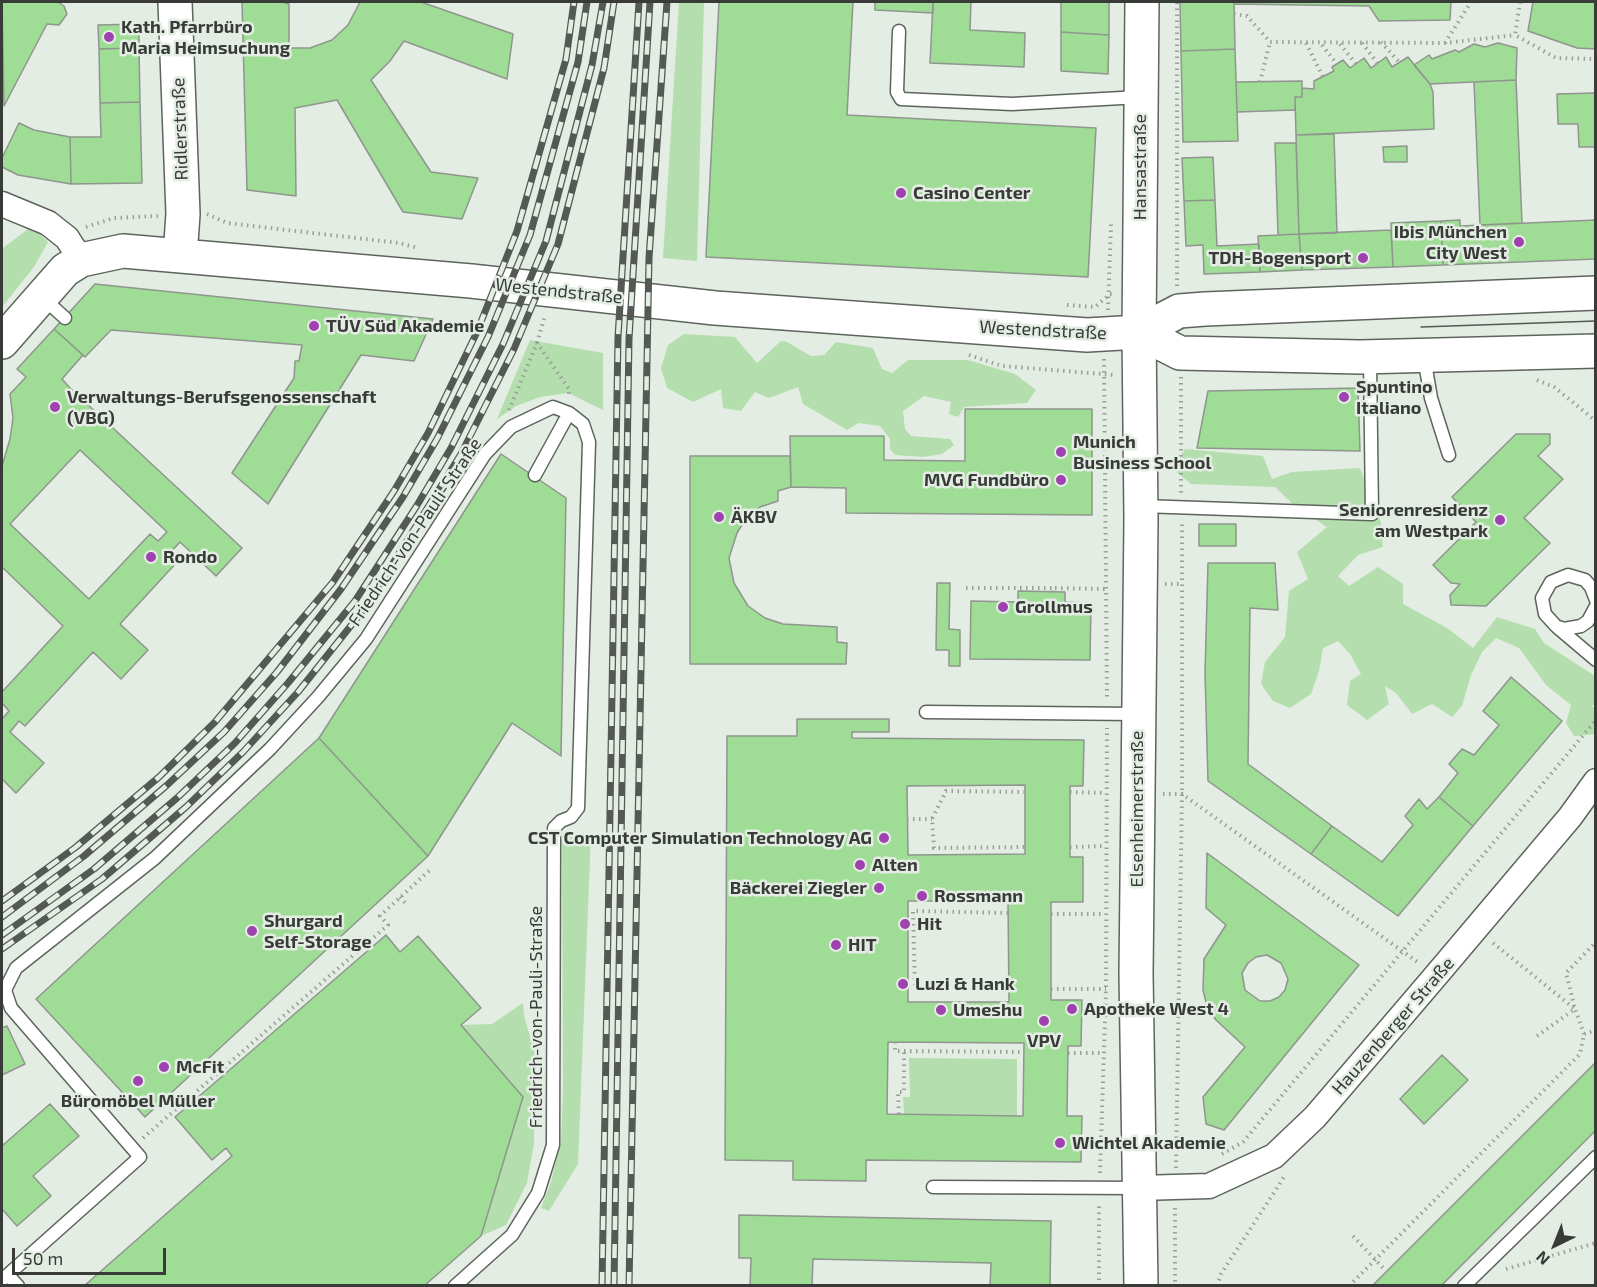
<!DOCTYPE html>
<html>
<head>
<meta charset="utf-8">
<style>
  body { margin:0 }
  #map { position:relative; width:1597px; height:1287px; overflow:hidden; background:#e4ede3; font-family:"Exo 2",sans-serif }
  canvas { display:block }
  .frame { position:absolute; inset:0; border:3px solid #383b37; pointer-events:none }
  .north { position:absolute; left:1525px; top:1215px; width:60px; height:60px; -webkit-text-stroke:4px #e4ede3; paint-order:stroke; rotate:223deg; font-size:16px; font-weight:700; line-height:24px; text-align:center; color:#383b37 }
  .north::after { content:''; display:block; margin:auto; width:21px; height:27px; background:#383b37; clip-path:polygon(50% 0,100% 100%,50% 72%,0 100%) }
  .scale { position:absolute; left:12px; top:1248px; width:154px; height:27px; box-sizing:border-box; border:3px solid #383b37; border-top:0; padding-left:8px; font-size:18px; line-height:21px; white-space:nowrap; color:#383b37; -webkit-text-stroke:4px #e4ede3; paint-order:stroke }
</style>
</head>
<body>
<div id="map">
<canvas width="1597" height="1287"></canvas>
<div class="frame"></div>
<div class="north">N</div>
<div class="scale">50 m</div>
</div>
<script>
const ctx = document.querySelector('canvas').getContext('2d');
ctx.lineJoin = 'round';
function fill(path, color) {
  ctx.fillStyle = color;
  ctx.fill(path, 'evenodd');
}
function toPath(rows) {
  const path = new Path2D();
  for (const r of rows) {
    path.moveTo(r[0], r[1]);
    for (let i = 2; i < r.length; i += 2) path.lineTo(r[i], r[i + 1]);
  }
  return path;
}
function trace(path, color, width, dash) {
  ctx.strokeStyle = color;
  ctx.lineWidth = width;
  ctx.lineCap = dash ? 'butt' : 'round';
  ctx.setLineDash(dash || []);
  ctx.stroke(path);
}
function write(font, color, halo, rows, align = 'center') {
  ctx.font = font + ' "Exo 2",sans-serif';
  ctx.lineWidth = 5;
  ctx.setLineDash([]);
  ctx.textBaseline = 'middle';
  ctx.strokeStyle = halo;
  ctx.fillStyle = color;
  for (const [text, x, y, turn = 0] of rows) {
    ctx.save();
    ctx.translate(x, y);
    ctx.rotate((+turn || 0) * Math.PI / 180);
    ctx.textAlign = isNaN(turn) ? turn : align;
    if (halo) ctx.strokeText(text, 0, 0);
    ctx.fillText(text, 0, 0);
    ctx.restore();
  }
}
fill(toPath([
  [679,2,704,2,697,261,663,258],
  [32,226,48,242,34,267,2,307,2,247,3,248],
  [684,334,735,337,757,363,781,341,787,342,811,356,824,355,836,342,873,348,882,369,892,373,908,360,968,360,1015,374,1036,390,1027,403,964,407,958,417,949,414,951,402,924,396,903,411,905,429,911,436,950,439,954,445,942,454,923,457,895,455,890,449,890,439,880,426,859,423,847,430,803,404,798,387,769,398,755,392,741,411,723,408,721,389,693,402,667,388,661,368,668,345],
  [530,340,603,353,603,410,568,393,540,397,516,406,497,419],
  [1185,449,1263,456,1272,479,1292,472,1360,468,1381,522,1383,547,1358,555,1338,576,1349,586,1378,567,1403,584,1403,604,1447,628,1473,648,1497,617,1535,629,1544,643,1595,676,1595,704,1592,706,1595,708,1595,734,1574,736,1566,723,1571,705,1546,685,1519,648,1496,638,1482,652,1471,675,1462,706,1452,717,1432,704,1412,714,1396,693,1385,686,1389,704,1367,720,1347,705,1350,681,1361,674,1350,654,1338,641,1323,648,1319,671,1311,694,1290,708,1273,701,1261,684,1265,662,1285,637,1289,591,1308,579,1297,552,1327,527,1295,506,1275,487,1191,484,1173,469],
  [572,833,591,833,578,1164,549,1211,541,1208,551,1182,561,1142,563,1090,562,836],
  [523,1003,524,1016,535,1054,534,1143,527,1183,506,1225,481,1236,523,1097,461,1025,492,1024],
  [909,1058,1017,1059,1017,1115,904,1114,903,1097,910,1097]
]), '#b4dead');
const building = toPath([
  [2,2,58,2,64,6,67,14,59,25,47,24,4,106,2,2],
  [242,2,282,2,289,4,289,48,310,48,332,40,348,25,360,2,421,2,513,34,507,79,404,41,390,61,371,80,431,172,478,178,462,219,403,212,337,100,295,108,296,196,247,190,242,2],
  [719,2,853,2,847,115,1096,128,1088,277,706,257,719,2],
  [875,2,933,2,933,13,875,10,875,2],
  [933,2,971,2,970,30,1025,33,1024,67,930,63,933,2],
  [1061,2,1109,2,1109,35,1061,32,1061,2],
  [1180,2,1234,2,1235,49,1181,51,1180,2],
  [1234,2,1451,2,1450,20,1379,21,1369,6,1234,4,1234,2],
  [1533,2,1596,2,1596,49,1577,48,1528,31,1533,2],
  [139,24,139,48,99,49,98,25,139,24],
  [1061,32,1109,35,1108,74,1061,71,1061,32],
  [1498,43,1517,48,1516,80,1430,84,1414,65,1429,55,1432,59,1455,50,1459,52,1474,44,1485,47,1498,43],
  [139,48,140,102,100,103,99,49,139,48],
  [1235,49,1238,141,1183,142,1181,51,1235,49],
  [1386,57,1392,67,1408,57,1430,84,1433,92,1434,129,1296,135,1295,97,1302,97,1302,88,1314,89,1314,81,1334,71,1332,67,1343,60,1350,68,1364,58,1371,68,1386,57],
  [1516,80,1522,223,1480,225,1474,82,1516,80],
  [1302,81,1302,97,1295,97,1295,110,1237,112,1236,82,1302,81],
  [1596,93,1596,147,1579,147,1578,124,1558,124,1557,94,1596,93],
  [140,102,142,183,71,184,70,137,101,137,100,103,140,102],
  [19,123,34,130,70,137,71,184,18,175,2,167,2,158,19,123],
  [1334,134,1337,233,1299,234,1296,135,1334,134],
  [1275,143,1296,143,1299,234,1278,235,1275,143],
  [1407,146,1407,162,1384,162,1383,147,1407,146],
  [1213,157,1215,200,1184,201,1182,158,1213,157],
  [1215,200,1217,246,1259,244,1260,272,1204,274,1203,245,1186,246,1184,201,1215,200],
  [1460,220,1460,226,1596,220,1596,259,1443,265,1441,221,1460,220],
  [1441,221,1443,265,1393,267,1391,223,1441,221],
  [1391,230,1393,267,1302,270,1299,234,1391,230],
  [1299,234,1302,270,1260,272,1258,236,1299,234],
  [95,284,433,319,414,361,361,355,268,504,232,473,294,378,295,361,299,361,302,345,111,330,85,357,54,329,95,284],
  [54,329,83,355,62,379,71,389,242,548,216,576,180,542,170,553,178,561,120,624,148,650,121,679,93,652,25,726,19,721,10,732,44,763,16,793,2,779,2,719,9,711,2,703,2,692,63,626,2,567,2,466,10,439,13,418,10,394,26,377,17,369,54,329],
  [80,450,167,532,158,541,150,534,89,599,10,524,80,450],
  [1358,388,1360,451,1197,448,1208,391,1358,388],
  [965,409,1092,409,1092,515,846,513,846,488,791,487,790,436,884,436,884,460,965,461,965,409],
  [1516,434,1550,434,1550,444,1538,456,1563,479,1524,518,1550,543,1486,606,1451,605,1450,595,1460,584,1451,583,1433,565,1476,522,1452,497,1516,434],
  [501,454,566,498,561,756,512,723,428,856,319,738,501,454],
  [690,456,790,456,791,487,778,491,778,501,760,507,746,518,737,533,729,558,734,583,748,606,765,618,783,624,837,627,837,642,847,643,846,664,690,664,690,456],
  [1199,524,1236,524,1236,546,1199,546,1199,524],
  [1208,563,1275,563,1278,610,1250,608,1248,764,1332,826,1311,854,1208,781,1205,673,1208,563],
  [937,583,950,583,949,629,960,630,960,666,949,666,949,650,936,650,937,583],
  [1018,591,1065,592,1065,602,1091,603,1090,660,970,659,971,601,1018,602,1018,591],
  [1511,677,1562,721,1473,826,1439,797,1458,773,1449,764,1462,749,1474,755,1499,725,1483,711,1511,677],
  [797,719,889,719,889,732,852,732,852,738,1084,740,1083,786,1070,786,1070,857,1083,857,1083,902,1051,902,1051,1000,1082,1000,1081,1046,1068,1046,1067,1116,1082,1116,1081,1162,866,1160,866,1181,793,1180,793,1161,725,1160,727,736,797,736,797,719],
  [1025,785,1025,854,908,855,907,786,1025,785],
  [908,901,1008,901,1009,1002,908,1002,908,901],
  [888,1042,1024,1043,1023,1116,887,1114,888,1042],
  [319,738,428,856,145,1117,36,999,319,738],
  [1439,797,1473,826,1398,916,1311,854,1332,826,1382,862,1413,825,1405,816,1419,799,1427,809,1439,797],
  [1207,853,1359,965,1224,1130,1206,1124,1203,1097,1245,1047,1216,1020,1207,1006,1203,990,1204,959,1226,925,1206,908,1207,853],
  [1267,955,1281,963,1288,979,1285,990,1279,997,1270,1001,1260,1001,1245,990,1242,973,1248,963,1256,957,1267,955],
  [386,935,400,952,418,936,481,1008,461,1025,523,1097,481,1236,424,1286,84,1286,232,1156,226,1148,212,1160,175,1117,386,935],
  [7,1026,25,1064,2,1075,2,1028,7,1026],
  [1442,1055,1468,1080,1424,1124,1400,1099,1442,1055],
  [1596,1062,1596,1130,1441,1286,1372,1286,1596,1062],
  [50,1104,79,1136,33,1176,51,1196,17,1226,2,1209,2,1143,3,1145,50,1104],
  [739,1215,1051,1221,1050,1286,990,1286,991,1263,813,1259,812,1286,750,1286,751,1258,739,1258,739,1215]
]);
fill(building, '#9fdc95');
trace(building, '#8e968d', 1.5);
const lane = toPath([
  [899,31,897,92,901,99,1012,104,1140,97],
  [43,298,65,318],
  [1424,357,1431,398,1449,455],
  [535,475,569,413],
  [1142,506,1372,514,1370,359],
  [1596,600,1591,587,1585,580,1568,575,1551,582,1542,598,1545,614,1556,626,1564,629,1581,626,1588,621,1596,606],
  [1557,627,1596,660],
  [926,712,1137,714],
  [933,1187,1138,1188],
  [8,1275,18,1286],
  [2,1280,140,1157,11,1008,5,990,16,968,155,858,270,749,318,697,366,639,485,454,511,427,553,407,569,413,583,424,589,442,578,808,571,817,561,821,554,828,553,1145,538,1193,512,1235,455,1286],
  [1464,1286,1596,1157]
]);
const street = toPath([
  [2,204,48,223,67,238,81,260],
  [1139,1188,1209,1186,1274,1156,1315,1117,1433,979,1570,817,1596,781]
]);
const secondary = toPath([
  [175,2,183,214,180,256],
  [1139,332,1180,353,1360,357,1596,351],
  [2,342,65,270,81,260,123,251,471,281,715,308,1087,335,1139,332,1179,311,1205,309,1596,293],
  [1141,1286,1136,974,1141,519,1139,332,1142,2]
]);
trace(lane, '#5d645c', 15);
trace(street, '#5d645c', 27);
trace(secondary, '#5d645c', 36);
trace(toPath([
  [1520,2,1515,35,1556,58,1596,59],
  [1234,14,1247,16,1270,42,1445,43,1515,35],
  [1381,42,1399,62],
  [1306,43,1323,77],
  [1362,43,1378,64],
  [1445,43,1471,2],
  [1340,44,1356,64],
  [1322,45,1337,64],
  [1260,82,1270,42],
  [207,214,227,223,399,243,418,248],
  [86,227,114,218,158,216],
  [1177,286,1177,2],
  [1067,305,1095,307,1110,294,1115,294],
  [1108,310,1111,224],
  [537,343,545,315],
  [969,355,1002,366,1115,375],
  [1104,359,1107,699],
  [1181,377,1181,493],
  [1537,380,1554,387,1596,421],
  [509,410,537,343,569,389,569,397],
  [1165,584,1182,584],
  [966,588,1053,588],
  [1053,592,1053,588,1105,589],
  [1025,792,946,791,932,819,934,848,1025,847],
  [1070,792,1106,793],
  [1163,794,1182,794,1419,963],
  [907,819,932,819],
  [1070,847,1106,846],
  [400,897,407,905],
  [1008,913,913,911,915,988,1008,988],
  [1051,914,1105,914],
  [1493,943,1575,1009,1566,973,1596,942],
  [1051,989,1106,989],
  [1537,1036,1575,1009,1584,1034],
  [895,1042,895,1051,1023,1052],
  [1068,1053,1104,1053],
  [899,1114,898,1092,904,1092,904,1051],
  [143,1138,388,925,380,916,432,868],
  [1222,1154,1243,1142,1596,720],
  [1176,1168,1182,794,1182,521],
  [1100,1173,1106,989,1107,728],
  [1175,1208,1175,1286],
  [1353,1236,1385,1270],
  [1506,1269,1596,1243],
  [1099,1286,1099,1202],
  [1217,1286,1221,1274,1286,1174],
  [1349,1286,1580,1054,1584,1034,1596,1030]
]), '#99a098', 4, [1.5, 4.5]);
trace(lane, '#fff', 12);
trace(street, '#fff', 24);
trace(secondary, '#fff', 33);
trace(toPath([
  [1421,327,1596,321]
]), '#555954', 1.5);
const rail = toPath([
  [2,901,76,847,159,777,215,722,333,582,394,491,428,433,477,332,517,231,566,59,574,2],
  [2,917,84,856,166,786,224,732,277,672,341,589,403,497,437,439,488,337,530,235,578,62,587,2],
  [2,935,94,869,177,798,235,743,288,683,355,601,416,507,451,448,503,344,546,241,592,65,603,2],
  [2,949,102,879,186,807,243,752,298,692,365,608,461,454,514,349,558,244,604,68,614,2],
  [602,1286,618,337,639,2],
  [614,1286,629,339,650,2],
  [629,1286,649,258,667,2]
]);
trace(rail, '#555954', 7);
trace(rail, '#e4ede3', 4.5, [14]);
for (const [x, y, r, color] of [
  [109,37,6,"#9d42ae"],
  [901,193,6,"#9d42ae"],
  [1519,242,6,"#9d42ae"],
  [1363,258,6,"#9d42ae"],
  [314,326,6,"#9d42ae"],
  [1344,397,6,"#9d42ae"],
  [55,407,6,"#9d42ae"],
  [1061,452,6,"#9d42ae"],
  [1061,480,6,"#9d42ae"],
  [719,517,6,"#9d42ae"],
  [1500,520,6,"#9d42ae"],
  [151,557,6,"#9d42ae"],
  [1003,607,6,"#9d42ae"],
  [884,838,6,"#9d42ae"],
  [860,865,6,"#9d42ae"],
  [879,888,6,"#9d42ae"],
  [922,896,6,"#9d42ae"],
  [905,924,6,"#9d42ae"],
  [252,931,6,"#9d42ae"],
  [836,945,6,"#9d42ae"],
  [903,984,6,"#9d42ae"],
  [1072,1009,6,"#9d42ae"],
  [941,1010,6,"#9d42ae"],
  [1044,1021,6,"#9d42ae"],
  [164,1067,6,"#9d42ae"],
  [138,1081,6,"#9d42ae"],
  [1060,1143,6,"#9d42ae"]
]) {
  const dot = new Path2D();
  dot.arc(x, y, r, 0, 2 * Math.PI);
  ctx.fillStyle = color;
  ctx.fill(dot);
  trace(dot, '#e4ede3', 2);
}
write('bold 18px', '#383b37', '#e4ede3', [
  ["Kath. Pfarrbüro",121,27],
  ["Maria Heimsuchung",121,48],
  ["Casino Center",913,193],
  ["Ibis München",1507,232,"right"],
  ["City West",1507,253,"right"],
  ["TDH-Bogensport",1351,258,"right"],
  ["TÜV Süd Akademie",326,326],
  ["Spuntino",1356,387],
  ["Italiano",1356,408],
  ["Verwaltungs-Berufsgenossenschaft",67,397],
  ["(VBG)",67,418],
  ["Munich",1073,442],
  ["Business School",1073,463],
  ["MVG Fundbüro",1049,480,"right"],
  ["Seniorenresidenz",1488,510,"right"],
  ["am Westpark",1488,531,"right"],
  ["ÄKBV",731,517],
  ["Rondo",163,557],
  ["Grollmus",1015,607],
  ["CST Computer Simulation Technology AG",872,838,"right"],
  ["Alten",872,865],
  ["Bäckerei Ziegler",867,888,"right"],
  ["Rossmann",934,896],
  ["Shurgard",264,921],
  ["Self-Storage",264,942],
  ["Hit",917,924],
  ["HIT",848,945],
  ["Luzi & Hank",915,984],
  ["Apotheke West 4",1084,1009],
  ["Umeshu",953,1010],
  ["VPV",1044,1041,"center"],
  ["McFit",176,1067],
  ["Büromöbel Müller",138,1101,"center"],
  ["Wichtel Akademie",1072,1143]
], 'left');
write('18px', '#383b37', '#e4ede3', [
  ["Ridlerstraße",180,129,-92],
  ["Hansastraße",1140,167,-90],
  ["Westendstraße",559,291,6],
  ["Westendstraße",1043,330,3],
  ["Friedrich-von-Pauli-Straße",415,532,-56],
  ["Elsenheimerstraße",1137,809,-90],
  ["Friedrich-von-Pauli-Straße",536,1017,-90],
  ["Hauzenberger Straße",1393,1026,-49]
]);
</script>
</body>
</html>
